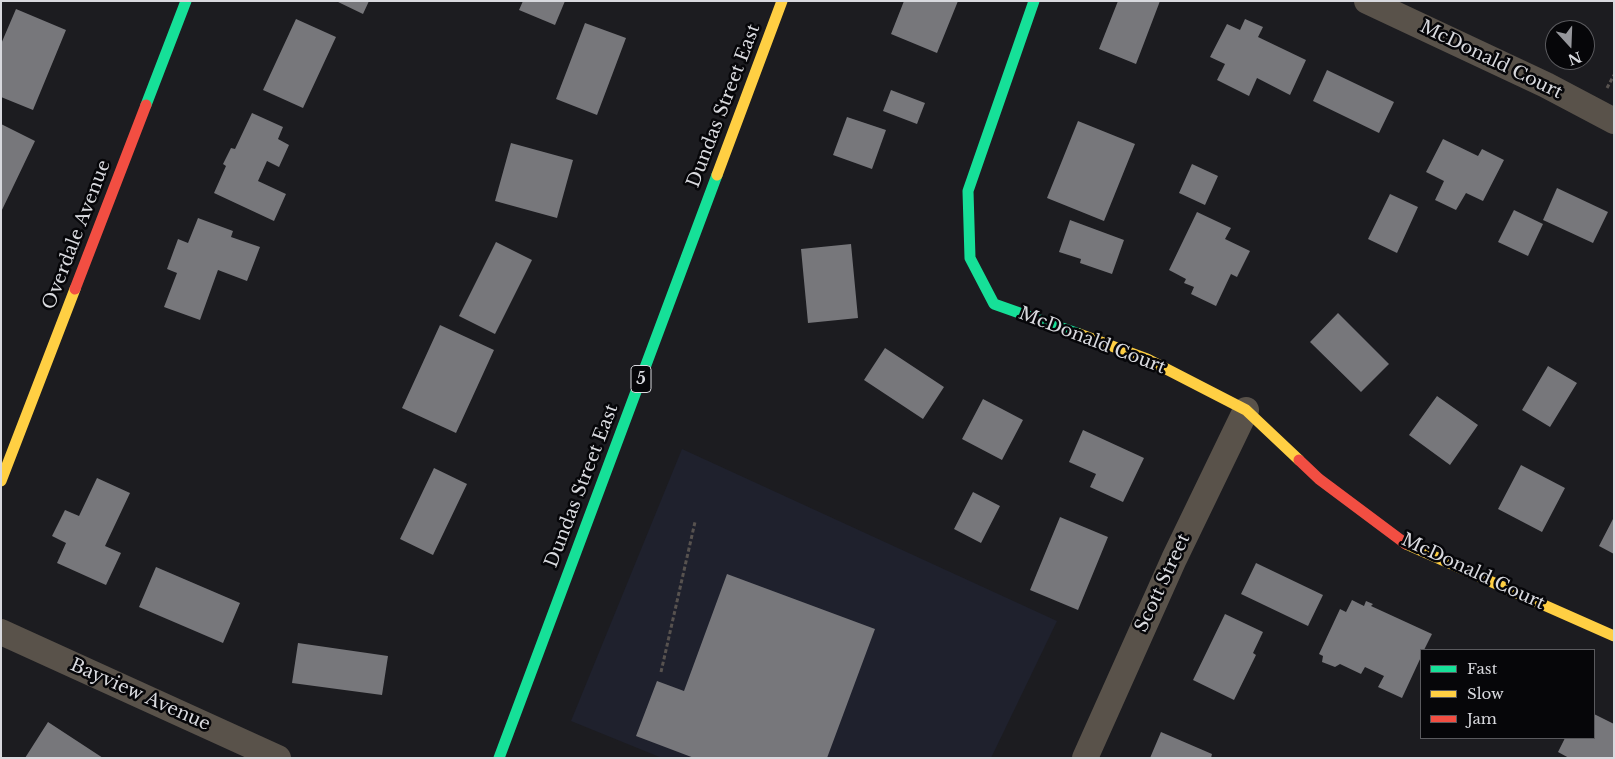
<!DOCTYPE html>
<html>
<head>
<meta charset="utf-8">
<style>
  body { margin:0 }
  #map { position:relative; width:1615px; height:759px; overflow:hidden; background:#1c1c20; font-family:"Libre Baskerville",serif }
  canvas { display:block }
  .frame { position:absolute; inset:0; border:2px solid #d8d9de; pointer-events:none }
  .legend { position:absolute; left:1420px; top:649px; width:175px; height:90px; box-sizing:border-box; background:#060609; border:1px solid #5a5a5e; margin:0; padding:6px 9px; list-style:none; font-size:15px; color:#d8d9de }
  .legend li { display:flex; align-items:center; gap:10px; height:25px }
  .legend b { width:25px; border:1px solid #5a5a5e }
  .north { position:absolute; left:1545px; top:20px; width:50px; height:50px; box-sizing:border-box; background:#060609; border:1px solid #5a5a5e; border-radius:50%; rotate:160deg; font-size:14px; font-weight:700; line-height:20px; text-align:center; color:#d8d9de }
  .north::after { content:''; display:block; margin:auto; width:18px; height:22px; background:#96979c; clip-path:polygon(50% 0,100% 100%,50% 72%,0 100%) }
</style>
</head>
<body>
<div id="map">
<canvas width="1615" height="759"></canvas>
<div class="frame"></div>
<ul class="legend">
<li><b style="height:6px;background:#16e098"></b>Fast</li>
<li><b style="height:6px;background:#ffcf43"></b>Slow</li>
<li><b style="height:6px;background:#f24e42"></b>Jam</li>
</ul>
<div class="north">N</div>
</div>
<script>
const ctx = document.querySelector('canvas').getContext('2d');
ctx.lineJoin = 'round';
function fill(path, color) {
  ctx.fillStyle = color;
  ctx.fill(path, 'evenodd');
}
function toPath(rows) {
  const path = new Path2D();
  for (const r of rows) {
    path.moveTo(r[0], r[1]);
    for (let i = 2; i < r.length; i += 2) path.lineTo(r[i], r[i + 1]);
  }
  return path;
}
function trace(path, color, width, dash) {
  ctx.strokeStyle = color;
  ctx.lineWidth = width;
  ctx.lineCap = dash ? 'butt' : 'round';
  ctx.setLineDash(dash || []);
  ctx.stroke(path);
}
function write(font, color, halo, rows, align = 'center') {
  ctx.font = font + ' "Libre Baskerville",serif';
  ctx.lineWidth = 5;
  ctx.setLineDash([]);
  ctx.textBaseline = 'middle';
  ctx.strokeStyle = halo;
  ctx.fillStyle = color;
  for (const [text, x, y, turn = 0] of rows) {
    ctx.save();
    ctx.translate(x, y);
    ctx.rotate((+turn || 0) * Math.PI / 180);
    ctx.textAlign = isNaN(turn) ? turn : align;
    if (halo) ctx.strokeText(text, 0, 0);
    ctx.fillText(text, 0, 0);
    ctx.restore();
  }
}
fill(toPath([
  [682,449,1057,621,991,758,662,758,571,721]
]), '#1f212d');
fill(toPath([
  [336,1,369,1,363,14],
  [523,1,565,1,555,25,519,10],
  [904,1,958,1,937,53,891,34],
  [1118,1,1160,1,1136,64,1099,49],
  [16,9,66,30,33,110,1,97,1,44],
  [296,19,336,37,303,108,263,90],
  [1245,19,1263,27,1258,37,1306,60,1290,95,1257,78,1249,96,1217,80,1225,64,1210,57,1227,24,1240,30],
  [585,23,626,38,597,115,556,99],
  [1327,70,1394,102,1379,133,1313,101],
  [891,90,925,103,917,124,883,111],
  [252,113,283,127,278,139,289,145,279,167,267,161,258,181,286,194,274,221,214,193,226,166,223,164,231,148,235,149],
  [847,117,886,130,872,169,833,155],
  [1078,121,1135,144,1104,221,1047,198],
  [1,124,35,141,1,212],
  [1443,139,1478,156,1482,149,1504,160,1483,201,1466,193,1456,210,1435,200,1444,181,1426,172],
  [511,143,573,160,557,218,495,201],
  [1192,164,1218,176,1205,205,1179,193],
  [1557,188,1608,212,1593,243,1543,220],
  [1390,194,1418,207,1397,253,1368,239],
  [1514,210,1543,224,1528,256,1498,242],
  [1197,212,1231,228,1225,239,1250,251,1237,277,1231,274,1216,306,1191,294,1194,287,1184,283,1186,279,1169,270],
  [198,218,233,231,231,237,260,247,247,281,218,270,200,320,164,307,177,273,167,269,178,239,188,243],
  [1070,220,1124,240,1112,274,1080,263,1081,259,1059,252],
  [496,242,532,260,495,334,459,316],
  [851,244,858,318,808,323,801,249],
  [1338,313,1389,364,1361,392,1310,342],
  [440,325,494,350,456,433,402,408],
  [885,348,944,387,923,419,864,380],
  [1548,366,1577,383,1550,427,1522,410],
  [1437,396,1478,425,1450,465,1409,435],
  [983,399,1023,420,1002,460,962,439],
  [1083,430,1144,458,1123,502,1090,487,1096,474,1069,462],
  [1521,465,1565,488,1542,532,1498,509],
  [434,468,467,484,433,555,400,539],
  [97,478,130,493,105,546,121,553,106,585,57,563,66,543,52,536,65,510,79,516],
  [973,492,1000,506,981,543,954,529],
  [1060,517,1108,537,1078,610,1030,590],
  [1614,517,1614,554,1599,546],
  [1256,563,1323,595,1308,626,1241,594],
  [156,567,240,603,223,643,139,607],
  [727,574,875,629,827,758,694,758,636,736,657,681,684,691],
  [1352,600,1364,606,1366,601,1373,604,1371,606,1432,634,1424,650,1421,650,1421,657,1402,698,1378,687,1384,676,1365,667,1361,674,1340,664,1335,667,1322,662,1323,656,1319,654,1340,609,1346,612],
  [1225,614,1263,632,1253,653,1256,655,1234,700,1193,680],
  [298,643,388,656,382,695,292,683],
  [1594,714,1614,724,1614,758,1569,758,1558,752,1565,738,1594,738],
  [48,722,103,758,25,758],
  [1161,732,1212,754,1211,758,1150,758]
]), '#77777b');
trace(toPath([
  [1607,88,1614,75],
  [661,672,695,522]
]), '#57524f', 3, [4, 2.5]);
trace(toPath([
  [1367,1,1546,85,1614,121],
  [1,632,278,758],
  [1085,758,1174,559,1246,410]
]), '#59524a', 26);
trace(toPath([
  [1034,1,968,191,970,258,994,304,1079,334],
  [146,105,186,1],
  [499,758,717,175]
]), '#16e098', 11);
trace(toPath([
  [717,175,782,1],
  [1079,334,1147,359,1246,410,1299,460],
  [1,481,75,289],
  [1406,544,1614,636]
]), '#ffcf43', 11);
trace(toPath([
  [75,289,146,105],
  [1299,460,1319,479,1406,544]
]), '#f24e42', 11);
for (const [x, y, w] of [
  [641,379,20]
]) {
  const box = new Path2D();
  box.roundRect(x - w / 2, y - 13.5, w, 27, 4);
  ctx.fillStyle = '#060609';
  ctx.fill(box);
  trace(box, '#d8d9de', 1);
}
write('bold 16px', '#d8d9de', null, [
  ["5",641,379]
]);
write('18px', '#d8d9de', '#060609', [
  ["McDonald Court",1491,60,26],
  ["Dundas Street East",724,106,-69],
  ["Overdale Avenue",77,235,-69],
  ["McDonald Court",1092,341,21],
  ["Dundas Street East",582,486,-69],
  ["McDonald Court",1473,572,25],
  ["Scott Street",1163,583,-65],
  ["Bayview Avenue",140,695,24]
]);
</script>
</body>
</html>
